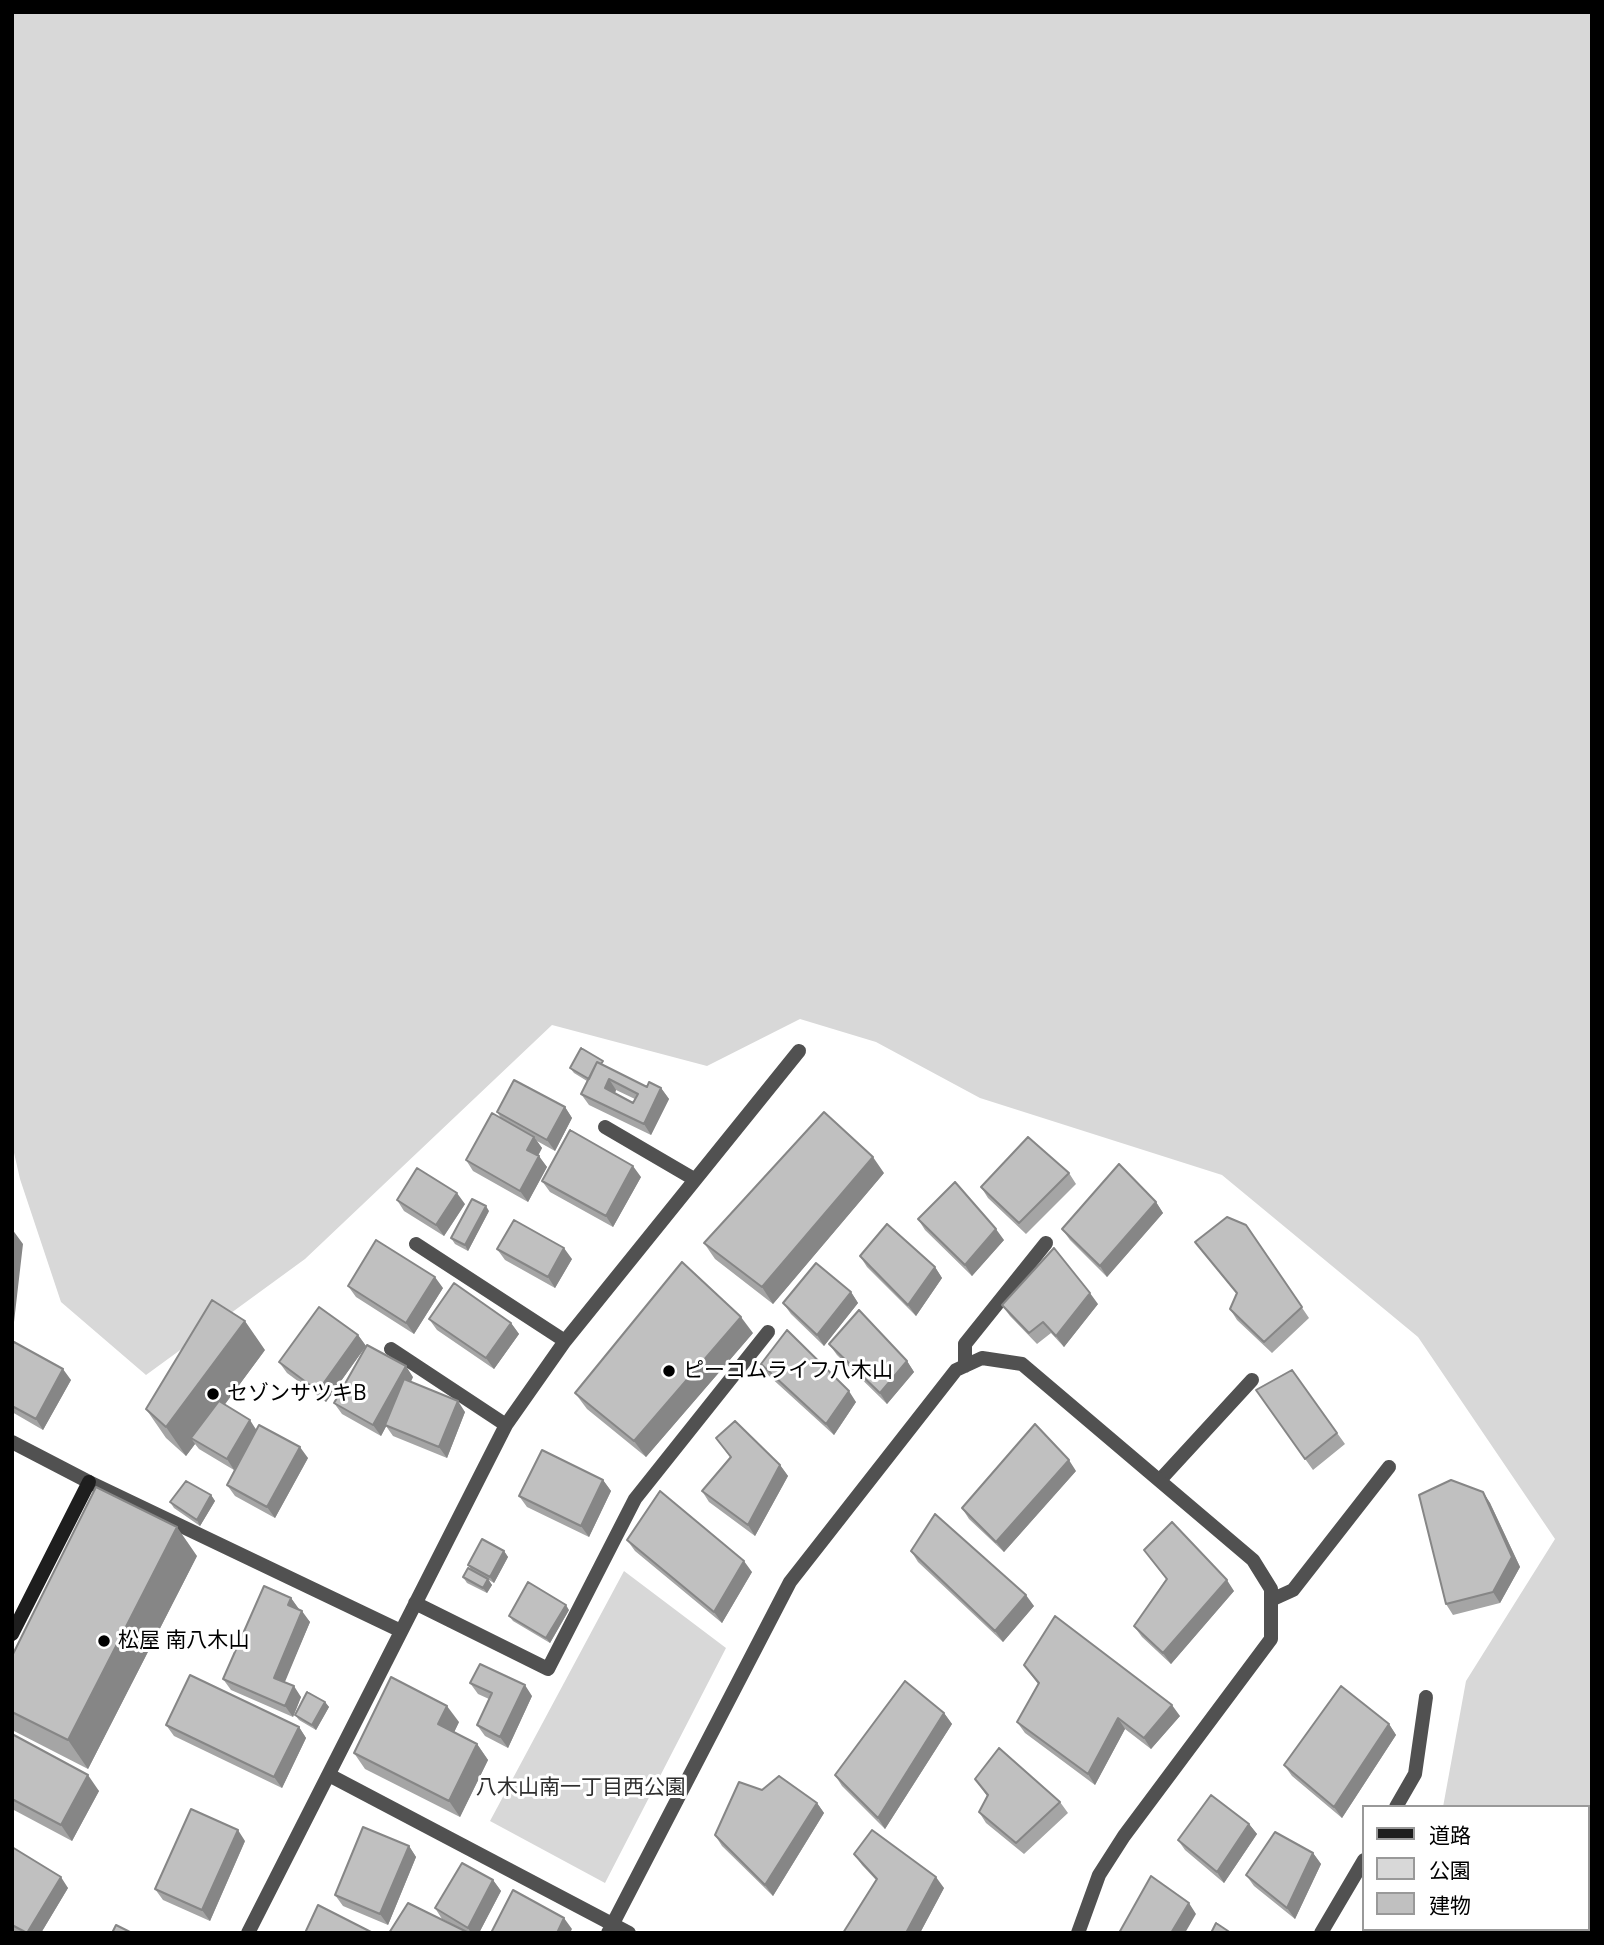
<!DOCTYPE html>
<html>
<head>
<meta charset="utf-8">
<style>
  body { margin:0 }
  #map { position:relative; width:1604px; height:1945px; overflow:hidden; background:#fff; font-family:"Open Sans","Noto Sans JP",sans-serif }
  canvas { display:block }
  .frame { position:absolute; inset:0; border:14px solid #000; pointer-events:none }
  .legend { position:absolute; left:1362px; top:1805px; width:228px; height:126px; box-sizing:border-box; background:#fff; border:2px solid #999; margin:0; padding:9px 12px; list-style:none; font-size:21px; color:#000 }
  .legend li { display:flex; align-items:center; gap:14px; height:35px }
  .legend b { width:35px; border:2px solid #999 }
</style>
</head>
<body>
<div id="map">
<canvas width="1604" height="1945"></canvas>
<div class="frame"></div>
<ul class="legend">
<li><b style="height:9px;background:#1e1e1e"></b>道路</li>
<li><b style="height:19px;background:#d8d8d8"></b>公園</li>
<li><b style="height:19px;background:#c0c0c0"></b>建物</li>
</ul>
</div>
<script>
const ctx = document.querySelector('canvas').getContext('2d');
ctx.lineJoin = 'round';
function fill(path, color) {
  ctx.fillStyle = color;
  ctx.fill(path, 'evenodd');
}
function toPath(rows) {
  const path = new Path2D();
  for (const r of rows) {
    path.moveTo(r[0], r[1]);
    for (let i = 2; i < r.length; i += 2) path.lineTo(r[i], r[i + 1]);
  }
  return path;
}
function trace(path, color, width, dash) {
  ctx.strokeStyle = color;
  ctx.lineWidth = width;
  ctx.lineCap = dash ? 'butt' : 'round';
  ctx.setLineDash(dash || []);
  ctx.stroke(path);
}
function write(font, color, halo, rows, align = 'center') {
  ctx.font = font + ' "Open Sans","Noto Sans JP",sans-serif';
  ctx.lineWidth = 6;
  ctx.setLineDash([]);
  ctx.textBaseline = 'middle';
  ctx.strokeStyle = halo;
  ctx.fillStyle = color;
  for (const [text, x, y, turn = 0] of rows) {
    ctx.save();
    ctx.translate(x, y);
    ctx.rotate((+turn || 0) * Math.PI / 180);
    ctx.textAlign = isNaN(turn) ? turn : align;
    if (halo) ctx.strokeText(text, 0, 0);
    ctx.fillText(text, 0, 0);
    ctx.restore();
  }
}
fill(toPath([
  [12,12,1592,12,1592,1933,1373,1933,1375,1929,1588,1929,1588,1807,1443,1807,1466,1681,1555,1539,1418,1337,1222,1175,980,1098,876,1042,800,1019,707,1066,552,1025,305,1259,146,1375,61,1302,20,1179,12,1144],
  [624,1571,726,1648,605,1883,490,1821]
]), '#d8d8d8');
trace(toPath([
  [1160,1480,1252,1380]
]), '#515151', 14);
trace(toPath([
  [605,1127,694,1179],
  [416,1244,565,1341],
  [391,1349,506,1425],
  [965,1366,965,1344,1046,1243],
  [12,1442,89,1482,401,1631],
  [1271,1600,1293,1590,1389,1467],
  [415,1603,548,1669,635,1499,768,1332],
  [329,1775,629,1933],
  [1396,1807,1415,1774,1426,1697],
  [248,1933,506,1425,565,1341,799,1051],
  [608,1933,790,1582,956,1370,982,1358,1022,1364,1253,1560,1271,1589,1271,1639,1124,1836,1099,1875,1078,1933],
  [1321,1933,1364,1860]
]), '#515151', 14);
trace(toPath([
  [12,1634,89,1482]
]), '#1e1e1e', 14);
fill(toPath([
  [607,1067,647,1087,661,1088,669,1099,651,1135,589,1105,581,1094,587,1081,574,1073,570,1068],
  [616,1090,635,1099,633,1103,615,1094],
  [565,1107,572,1118,555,1151,537,1141,542,1148,538,1156,547,1167,528,1202,473,1171,466,1160,501,1118,497,1112],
  [884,1173,773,1304,715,1259,704,1243],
  [1069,1173,1076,1184,1026,1234,988,1198,981,1187],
  [641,1177,613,1227,550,1192,542,1181],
  [397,1200,465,1204,444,1236,404,1211],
  [1156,1202,1163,1213,1107,1277,1070,1240,1062,1229],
  [489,1211,468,1251,455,1244,451,1238],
  [918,1219,1004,1240,972,1276,925,1230],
  [1246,1225,1309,1318,1272,1353,1237,1320,1230,1309,1237,1294,1195,1242],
  [497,1249,572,1259,555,1288,505,1260],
  [860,1256,935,1267,942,1278,916,1316,867,1267],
  [348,1286,443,1288,414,1334,356,1297],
  [851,1292,858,1303,824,1346,791,1314,783,1303],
  [1098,1304,1064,1347,1051,1333,1037,1344,1010,1316,1002,1305],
  [429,1319,511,1323,519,1334,494,1369,437,1330],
  [753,1333,646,1457,587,1409,575,1393],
  [358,1335,366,1346,326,1402,287,1373,279,1362],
  [829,1344,907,1361,914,1372,887,1404,837,1355],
  [12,1346,71,1380,43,1430,12,1412],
  [265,1350,225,1404,257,1430,308,1458,275,1518,235,1496,227,1485,234,1470,199,1449,195,1444,186,1456,166,1438,146,1409],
  [761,1364,856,1402,834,1435,768,1375],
  [1292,1370,1345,1444,1313,1470,1256,1390],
  [413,1377,411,1382,465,1412,447,1458,393,1436,386,1426,381,1436,342,1414,334,1403],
  [716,1438,780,1465,788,1476,755,1536,709,1502,702,1491,730,1457],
  [1076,1471,1004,1552,969,1519,962,1508],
  [603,1480,611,1491,589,1537,527,1507,519,1496],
  [1483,1492,1490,1503,1520,1567,1500,1603,1453,1615,1446,1604],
  [211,1495,215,1501,200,1526,174,1508,170,1502],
  [627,1540,752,1572,722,1623,635,1551],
  [1144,1550,1234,1591,1171,1664,1142,1637,1134,1626,1166,1579],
  [504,1551,508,1557,494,1583,472,1570,468,1565],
  [911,1551,1034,1606,1003,1642,918,1562],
  [197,1556,88,1769,12,1730,12,1656],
  [463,1577,488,1579,492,1585,487,1593,467,1583],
  [291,1598,299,1610,310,1622,284,1682,301,1697,293,1717,231,1690,223,1679],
  [569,1610,550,1643,513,1621,509,1616],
  [1024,1665,1180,1716,1151,1749,1125,1729,1095,1785,1025,1733,1017,1722,1038,1684],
  [470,1683,532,1696,508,1748,485,1736,477,1725,489,1699,478,1694],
  [325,1702,329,1707,316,1730,299,1720,295,1715],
  [944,1713,952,1724,885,1829,842,1786,835,1775],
  [459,1722,454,1732,477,1744,488,1760,460,1817,365,1769,354,1753],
  [1389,1724,1396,1735,1342,1818,1292,1776,1284,1765],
  [166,1725,299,1727,306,1738,282,1788,174,1736],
  [12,1734,99,1791,72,1841,12,1809],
  [975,1779,1060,1802,1068,1813,1024,1854,986,1823,979,1812,987,1796],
  [762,1790,817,1803,824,1813,773,1896,722,1846,715,1835],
  [1249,1824,1257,1834,1224,1883,1185,1850,1178,1840],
  [245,1841,210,1921,163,1900,155,1889],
  [409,1846,416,1857,388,1925,343,1906,335,1895],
  [12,1847,68,1888,41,1933,15,1933,12,1931],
  [1313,1853,1321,1864,1295,1919,1254,1886,1246,1875],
  [854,1854,944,1888,920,1933,843,1933,876,1880,862,1865],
  [493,1880,501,1891,479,1933,389,1933,448,1922,442,1919,435,1908]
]), '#a5a5a5');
fill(toPath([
  [609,1079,616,1090,612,1099,605,1088],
  [661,1088,669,1099,651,1135,644,1124],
  [565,1107,572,1118,555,1151,547,1140],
  [534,1137,542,1148,535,1161,527,1150],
  [539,1156,547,1167,528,1202,520,1191],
  [873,1157,884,1173,773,1304,762,1287],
  [633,1166,641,1177,613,1227,606,1216],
  [457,1193,465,1204,444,1236,436,1225],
  [1156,1202,1163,1213,1107,1277,1100,1266],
  [486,1206,489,1211,468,1251,465,1245],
  [12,1229,23,1244,14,1322,12,1326],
  [996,1229,1004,1240,972,1276,965,1265],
  [564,1248,572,1259,555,1288,548,1277],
  [935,1267,942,1278,916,1316,908,1305],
  [435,1277,443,1288,414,1334,406,1323],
  [851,1292,858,1303,824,1346,817,1335],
  [1090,1293,1098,1304,1064,1347,1056,1336],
  [741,1317,753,1333,646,1457,634,1441],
  [245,1321,265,1350,197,1442,191,1438,195,1444,186,1456,166,1427],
  [511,1323,519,1334,494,1369,486,1358],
  [358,1335,366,1346,326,1402,318,1391],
  [907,1361,914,1372,887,1404,880,1393],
  [406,1366,413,1377,381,1436,373,1425],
  [63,1369,71,1380,43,1430,36,1419],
  [849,1391,856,1402,834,1435,826,1424],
  [458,1401,465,1412,447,1458,439,1447],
  [250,1420,257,1431,234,1470,227,1459],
  [300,1447,308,1458,275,1518,267,1507],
  [1069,1460,1076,1471,1004,1552,996,1542],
  [780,1465,788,1476,755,1536,748,1525],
  [603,1480,611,1491,589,1537,581,1526],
  [1483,1492,1490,1503,1520,1567,1500,1603,1493,1592],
  [211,1495,215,1501,200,1526,197,1520],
  [177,1527,197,1556,88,1769,68,1740],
  [504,1551,508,1557,494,1583,490,1577],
  [744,1561,752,1572,722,1623,714,1612],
  [488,1579,492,1585,487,1593,483,1588],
  [1227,1580,1234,1591,1171,1664,1163,1653],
  [1026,1595,1034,1606,1003,1642,995,1631],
  [291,1598,299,1609,296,1616,288,1605],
  [566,1605,569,1610,550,1643,546,1638],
  [302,1611,310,1622,282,1689,274,1678],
  [525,1685,532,1696,508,1748,500,1737],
  [294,1686,301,1697,293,1717,285,1706],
  [325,1702,329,1707,316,1730,312,1725],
  [1172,1705,1180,1716,1151,1749,1144,1738],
  [447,1706,459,1722,450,1741,438,1724],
  [944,1713,952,1724,885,1829,878,1818],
  [1118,1718,1125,1729,1095,1785,1088,1774],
  [1389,1724,1396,1735,1342,1818,1334,1807],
  [299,1727,306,1738,282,1788,274,1777],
  [477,1744,488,1760,460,1817,449,1801],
  [88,1775,99,1791,72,1841,61,1825],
  [817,1803,824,1813,773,1896,765,1885],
  [1249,1824,1257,1834,1224,1883,1217,1872],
  [238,1830,245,1841,210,1921,202,1910],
  [409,1846,416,1857,388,1925,380,1914],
  [1313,1853,1321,1864,1295,1919,1287,1908],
  [61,1877,68,1888,41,1933,27,1933],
  [936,1877,944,1888,920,1933,906,1933],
  [493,1880,501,1891,479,1933,471,1933,468,1928],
  [1189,1903,1196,1914,1185,1933,1171,1933],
  [564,1918,572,1929,570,1933,557,1933]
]), '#868686');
const building = toPath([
  [581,1048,603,1061,601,1064,597,1062,589,1079,570,1068,581,1048],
  [597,1062,647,1087,649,1082,661,1088,644,1124,581,1094,597,1062],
  [609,1079,638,1094,633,1103,605,1088,609,1079],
  [514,1080,565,1107,547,1140,497,1112,514,1080],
  [824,1112,873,1157,762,1287,704,1243,824,1112],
  [492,1113,534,1137,527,1150,539,1156,520,1191,466,1160,492,1113],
  [570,1130,633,1166,606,1216,542,1181,570,1130],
  [1028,1137,1069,1173,1019,1223,981,1187,1028,1137],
  [1119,1164,1156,1202,1100,1266,1062,1229,1119,1164],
  [417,1168,457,1193,436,1225,397,1200,417,1168],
  [955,1182,996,1229,965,1265,918,1219,955,1182],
  [472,1199,486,1206,465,1245,451,1238,472,1199],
  [1227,1217,1246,1225,1302,1307,1264,1342,1230,1309,1237,1293,1195,1242,1227,1217],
  [514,1220,564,1248,548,1277,497,1249,514,1220],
  [887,1224,935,1267,908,1305,860,1256,887,1224],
  [376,1240,435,1277,406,1323,348,1286,376,1240],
  [1054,1248,1090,1293,1056,1336,1043,1322,1029,1333,1002,1305,1054,1248],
  [682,1262,741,1317,634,1441,575,1393,682,1262],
  [816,1263,851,1292,817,1335,783,1303,816,1263],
  [454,1283,511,1323,486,1358,429,1319,454,1283],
  [212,1300,245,1321,166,1427,146,1409,212,1300],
  [319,1307,358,1335,318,1391,279,1362,319,1307],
  [859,1310,907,1361,880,1393,829,1344,859,1310],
  [787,1330,849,1391,826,1424,761,1364,787,1330],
  [14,1342,63,1369,36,1419,12,1406,12,1346,14,1342],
  [367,1345,406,1366,373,1425,334,1403,367,1345],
  [1292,1370,1337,1433,1305,1459,1256,1390,1292,1370],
  [404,1379,458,1401,439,1447,385,1425,404,1379],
  [219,1401,250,1420,227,1459,191,1438,219,1401],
  [735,1421,780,1465,748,1525,702,1491,731,1457,716,1438,735,1421],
  [1035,1424,1069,1460,996,1542,962,1508,1035,1424],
  [259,1425,300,1447,267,1507,227,1485,259,1425],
  [542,1450,603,1480,581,1526,519,1496,542,1450],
  [1451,1480,1483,1492,1512,1557,1493,1592,1446,1604,1419,1495,1451,1480],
  [186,1481,211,1495,197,1520,170,1502,186,1481],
  [96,1487,177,1527,68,1740,12,1712,12,1656,96,1487],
  [660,1491,744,1561,714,1612,627,1540,660,1491],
  [935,1514,1026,1595,995,1631,911,1551,935,1514],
  [1172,1522,1227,1580,1163,1653,1134,1626,1167,1579,1144,1550,1172,1522],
  [482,1539,504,1551,490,1577,468,1565,482,1539],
  [468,1568,488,1579,483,1588,463,1577,468,1568],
  [528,1582,566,1605,546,1638,509,1616,528,1582],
  [264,1586,291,1598,288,1605,302,1611,274,1678,294,1686,285,1706,223,1679,264,1586],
  [1055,1616,1172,1705,1144,1738,1118,1718,1088,1774,1017,1722,1039,1683,1024,1665,1055,1616],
  [480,1664,525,1685,500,1737,477,1725,492,1693,470,1683,480,1664],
  [190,1675,299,1727,274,1777,166,1725,190,1675],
  [391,1677,447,1706,438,1724,477,1744,449,1801,354,1753,391,1677],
  [905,1681,944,1713,878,1818,835,1775,905,1681],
  [1341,1686,1389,1724,1334,1807,1284,1765,1341,1686],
  [307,1692,325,1702,312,1725,295,1715,307,1692],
  [12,1734,88,1775,61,1825,12,1799,12,1734],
  [999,1748,1060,1802,1016,1843,979,1812,988,1795,975,1779,999,1748],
  [779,1776,817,1803,765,1885,715,1835,739,1782,762,1790,779,1776],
  [1211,1795,1249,1824,1217,1872,1178,1840,1211,1795],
  [191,1809,238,1830,202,1910,155,1889,191,1809],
  [363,1827,409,1846,380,1914,335,1895,363,1827],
  [872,1830,936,1877,906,1933,843,1933,877,1879,854,1854,872,1830],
  [1275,1832,1313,1853,1287,1908,1246,1875,1275,1832],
  [12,1847,61,1877,27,1933,12,1925,12,1847],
  [462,1863,493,1880,468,1928,435,1908,462,1863],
  [1151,1876,1189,1903,1171,1933,1119,1933,1151,1876],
  [513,1890,564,1918,557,1933,491,1933,513,1890],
  [408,1903,469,1933,389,1933,408,1903],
  [318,1905,373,1933,305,1933,318,1905],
  [1216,1923,1231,1933,1211,1933,1216,1923],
  [116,1925,132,1933,112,1933,116,1925]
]);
fill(building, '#c0c0c0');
trace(building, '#868686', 2);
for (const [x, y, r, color] of [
  [669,1371,7,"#000"],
  [213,1394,7,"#000"],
  [104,1641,7,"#000"]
]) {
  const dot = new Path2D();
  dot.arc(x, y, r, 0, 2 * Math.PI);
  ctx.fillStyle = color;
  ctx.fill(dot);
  trace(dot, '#fff', 2.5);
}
write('21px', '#000', '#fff', [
  ["ピーコムライフ八木山",683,1371],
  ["セゾンサツキB",227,1394],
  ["松屋 南八木山",118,1641]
], 'left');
write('21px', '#2f2f2f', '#fff', [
  ["八木山南一丁目西公園",581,1788]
]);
</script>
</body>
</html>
